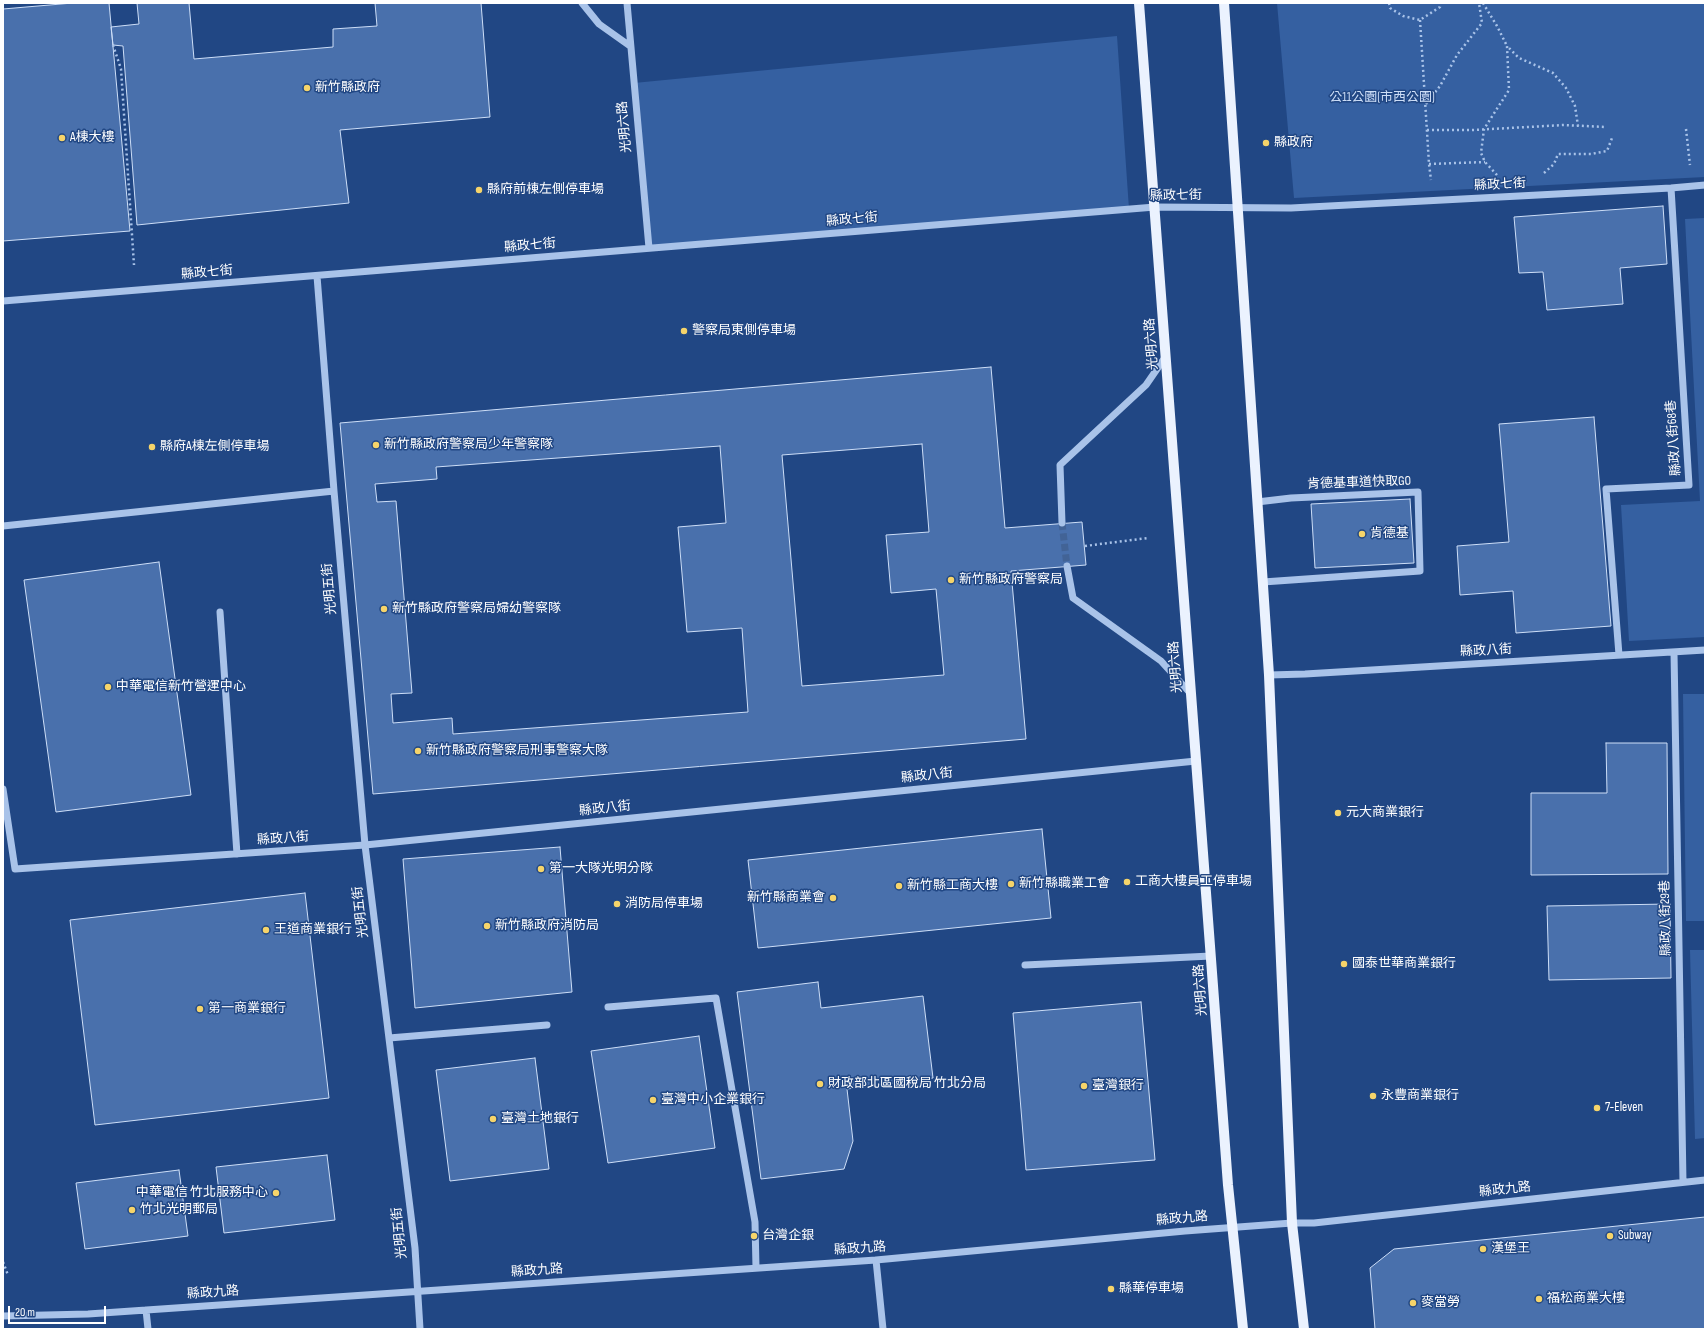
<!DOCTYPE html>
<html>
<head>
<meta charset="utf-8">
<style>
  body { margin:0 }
  #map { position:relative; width:1708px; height:1332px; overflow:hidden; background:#214784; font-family:"Sofia Sans Condensed",sans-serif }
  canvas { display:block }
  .frame { position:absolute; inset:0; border:4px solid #fff; pointer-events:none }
  .scale { position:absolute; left:8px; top:1306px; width:98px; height:18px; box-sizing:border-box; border:2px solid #fff; border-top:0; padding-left:5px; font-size:12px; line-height:14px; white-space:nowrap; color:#fff; -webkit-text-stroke:3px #214784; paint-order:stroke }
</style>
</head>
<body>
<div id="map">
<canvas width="1708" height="1332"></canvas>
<div class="frame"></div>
<div class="scale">20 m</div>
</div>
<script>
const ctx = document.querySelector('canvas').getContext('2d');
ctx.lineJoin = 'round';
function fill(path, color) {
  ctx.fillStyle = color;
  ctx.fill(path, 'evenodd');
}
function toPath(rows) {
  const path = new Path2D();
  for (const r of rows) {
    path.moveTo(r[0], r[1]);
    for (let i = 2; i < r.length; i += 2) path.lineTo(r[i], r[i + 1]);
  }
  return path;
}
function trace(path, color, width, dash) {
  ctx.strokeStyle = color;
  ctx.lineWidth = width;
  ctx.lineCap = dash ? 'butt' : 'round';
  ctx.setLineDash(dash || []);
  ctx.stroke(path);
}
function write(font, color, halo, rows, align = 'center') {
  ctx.font = font + ' "Sofia Sans Condensed","Noto Sans TC",sans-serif';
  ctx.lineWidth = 3;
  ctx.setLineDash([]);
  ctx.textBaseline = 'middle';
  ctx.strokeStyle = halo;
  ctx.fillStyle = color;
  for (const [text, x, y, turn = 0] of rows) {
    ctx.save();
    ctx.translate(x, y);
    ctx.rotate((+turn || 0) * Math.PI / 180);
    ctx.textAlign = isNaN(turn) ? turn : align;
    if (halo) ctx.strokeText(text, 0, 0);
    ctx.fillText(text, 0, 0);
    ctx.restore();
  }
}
fill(toPath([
  [1277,3,1705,3,1705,177,1294,198],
  [1117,36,1129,209,649,248,634,83],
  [1705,218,1705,637,1629,641,1621,505,1700,501,1685,219],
  [1683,694,1705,694,1705,921,1686,921],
  [1690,950,1705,950,1705,1138,1695,1139]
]), '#3560a1');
const building = toPath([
  [73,3,109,3,130,231,3,241,3,9,73,3],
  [137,3,189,3,194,59,333,47,333,29,377,26,375,3,481,3,490,117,340,130,349,203,137,225,123,46,113,45,111,27,139,24,137,3],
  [1663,206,1667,264,1620,268,1623,304,1547,310,1543,272,1519,273,1514,217,1663,206],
  [991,367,1005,528,1082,522,1086,565,1011,571,1026,739,373,794,340,423,991,367],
  [922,444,929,532,886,535,891,593,936,589,944,675,802,686,782,455,922,444],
  [720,446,726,523,678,527,687,632,742,628,748,712,453,734,452,718,393,723,391,694,412,693,396,501,377,502,375,484,437,479,436,467,720,446],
  [1594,417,1611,626,1516,633,1513,591,1460,595,1457,546,1509,542,1499,424,1594,417],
  [1410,499,1414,563,1315,568,1311,504,1410,499],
  [159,562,191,795,56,812,24,580,159,562],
  [1606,743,1667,743,1668,874,1531,875,1531,793,1607,793,1606,743],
  [1042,829,1051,918,758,948,748,860,1042,829],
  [560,847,572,992,415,1008,403,859,560,847],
  [305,893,329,1098,95,1125,70,920,305,893],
  [1670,904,1671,978,1549,980,1547,906,1670,904],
  [818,982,821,1008,923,996,933,1078,847,1089,853,1141,844,1169,761,1179,737,992,818,982],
  [1141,1002,1155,1160,1026,1170,1013,1013,1141,1002],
  [699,1036,715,1148,608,1163,591,1051,699,1036],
  [535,1058,549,1169,450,1181,436,1070,535,1058],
  [327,1155,335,1220,224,1233,216,1167,327,1155],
  [179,1170,188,1236,85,1249,76,1183,179,1170],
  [1705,1217,1705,1329,1375,1329,1370,1268,1394,1249,1705,1217]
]);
fill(building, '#4970ac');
trace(building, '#cddef7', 1);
trace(toPath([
  [1062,523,1067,566]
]), '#426396', 7, [7, 3.5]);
trace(toPath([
  [1389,3,1390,8,1403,16,1420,20,1440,7,1440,3],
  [1483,3,1497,26,1507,46],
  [1420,20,1429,164,1431,180],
  [113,45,121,69,134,265],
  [1426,104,1440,86,1457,55,1482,23,1479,3],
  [1686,129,1690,165],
  [1427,130,1473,130,1564,125,1605,127],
  [1429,164,1485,162],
  [1544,173,1554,164,1558,154,1591,154,1607,151,1612,138],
  [1497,175,1485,162,1481,153,1484,129,1509,90,1507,46,1519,58,1553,73,1566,88,1575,106,1578,126],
  [1085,546,1148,538],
  [3,1262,8,1275]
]), '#a9c3e9', 2.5, [2, 3]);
trace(toPath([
  [582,3,599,24,630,46],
  [627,3,649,248],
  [317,276,334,491],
  [3,301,1155,207,1291,208,1671,188,1705,185],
  [1257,502,1291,498,1418,492,1420,571,1263,582],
  [1062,523,1060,465,1146,385,1166,356],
  [3,526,334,491,365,845,415,1248,420,1329],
  [1067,566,1073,598,1161,661,1191,694],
  [220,612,237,854],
  [1674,652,1683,1182],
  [1619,655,1606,489,1689,485,1671,188],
  [1269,675,1305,674,1705,650],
  [3,789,15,869,365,845,1196,761],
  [1025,965,1211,956],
  [608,1007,716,998,755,1222,756,1268],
  [389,1038,547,1025],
  [876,1260,883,1329],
  [146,1310,148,1329],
  [3,1316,88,1314,876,1260,1185,1231,1292,1223,1314,1223,1705,1180]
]), '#a9c3e9', 7);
trace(toPath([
  [1139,3,1228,1185,1243,1329],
  [1224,3,1269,675,1292,1223,1304,1329]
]), '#ebf2fe', 10);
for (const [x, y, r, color] of [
  [307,88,4,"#f6d46a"],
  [62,138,4,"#f6d46a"],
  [1266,143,4,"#f6d46a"],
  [479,190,4,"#f6d46a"],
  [684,331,4,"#f6d46a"],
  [376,445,4,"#f6d46a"],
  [152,447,4,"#f6d46a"],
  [1362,534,4,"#f6d46a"],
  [951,580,4,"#f6d46a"],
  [384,609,4,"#f6d46a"],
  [108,687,4,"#f6d46a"],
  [418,751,4,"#f6d46a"],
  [1338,813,4,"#f6d46a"],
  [541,869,4,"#f6d46a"],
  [1127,882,4,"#f6d46a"],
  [1011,884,4,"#f6d46a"],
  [899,886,4,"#f6d46a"],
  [833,898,4,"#f6d46a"],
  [617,904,4,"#f6d46a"],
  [487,926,4,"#f6d46a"],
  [266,930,4,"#f6d46a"],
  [1344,964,4,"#f6d46a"],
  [200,1009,4,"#f6d46a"],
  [820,1084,4,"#f6d46a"],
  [1084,1086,4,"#f6d46a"],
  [1373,1096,4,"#f6d46a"],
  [653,1100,4,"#f6d46a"],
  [1597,1108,4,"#f6d46a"],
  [493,1119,4,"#f6d46a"],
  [276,1193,4,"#f6d46a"],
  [132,1210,4,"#f6d46a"],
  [754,1236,4,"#f6d46a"],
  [1610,1236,4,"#f6d46a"],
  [1483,1249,4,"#f6d46a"],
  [1111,1289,4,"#f6d46a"],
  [1539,1299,4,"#f6d46a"],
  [1413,1303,4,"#f6d46a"]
]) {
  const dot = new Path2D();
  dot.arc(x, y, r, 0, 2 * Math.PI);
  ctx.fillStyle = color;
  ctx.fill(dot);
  trace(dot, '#214784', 1.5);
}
write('13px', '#fff', '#214784', [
  ["新竹縣政府",315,88],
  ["A棟大樓",70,138],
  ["縣政府",1274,143],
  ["縣府前棟左側停車場",487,190],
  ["警察局東側停車場",692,331],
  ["新竹縣政府警察局少年警察隊",384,445],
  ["縣府A棟左側停車場",160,447],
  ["肯德基",1370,534],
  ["新竹縣政府警察局",959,580],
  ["新竹縣政府警察局婦幼警察隊",392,609],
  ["中華電信新竹營運中心",116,687],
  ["新竹縣政府警察局刑事警察大隊",426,751],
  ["元大商業銀行",1346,813],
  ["第一大隊光明分隊",549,869],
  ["工商大樓員工停車場",1135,882],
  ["新竹縣職業工會",1019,884],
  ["新竹縣工商大樓",907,886],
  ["新竹縣商業會",825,898,"right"],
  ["消防局停車場",625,904],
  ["新竹縣政府消防局",495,926],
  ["王道商業銀行",274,930],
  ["國泰世華商業銀行",1352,964],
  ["第一商業銀行",208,1009],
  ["財政部北區國稅局 竹北分局",828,1084],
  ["臺灣銀行",1092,1086],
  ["永豐商業銀行",1381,1096],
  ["臺灣中小企業銀行",661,1100],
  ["7-Eleven",1605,1108],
  ["臺灣土地銀行",501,1119],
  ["中華電信 竹北服務中心",268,1193,"right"],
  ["竹北光明郵局",140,1210],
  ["台灣企銀",762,1236],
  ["Subway",1618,1236],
  ["漢堡王",1491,1249],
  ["縣華停車場",1119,1289],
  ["福松商業大樓",1547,1299],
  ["麥當勞",1421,1303]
], 'left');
write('13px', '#cddef7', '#214784', [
  ["公11公園(市西公園)",1382,98]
]);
write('13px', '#fff', '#214784', [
  ["光明六路",625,127,-95],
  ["縣政七街",1500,185,-3],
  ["縣政七街",1176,196,-1],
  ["縣政七街",852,220,-5],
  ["縣政七街",530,246,-5],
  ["縣政七街",207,273,-5],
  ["光明六路",1152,344,-94],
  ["縣政八街68巷",1674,438,-94],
  ["肯德基車道快取GO",1359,483,-2],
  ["光明五街",330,589,-95],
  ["縣政八街",1486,651,-3],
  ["光明六路",1176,667,-94],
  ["縣政八街",927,776,-6],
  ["縣政八街",605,809,-6],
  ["縣政八街",283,839,-4],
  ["光明五街",361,912,-97],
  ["縣政八街29巷",1666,918,-91],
  ["光明六路",1201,990,-94],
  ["縣政九路",1505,1190,-6],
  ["縣政九路",1182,1219,-5],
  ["光明五街",400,1233,-96],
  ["縣政九路",860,1249,-4],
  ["縣政九路",537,1271,-4],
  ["縣政九路",213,1293,-4]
]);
</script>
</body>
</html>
